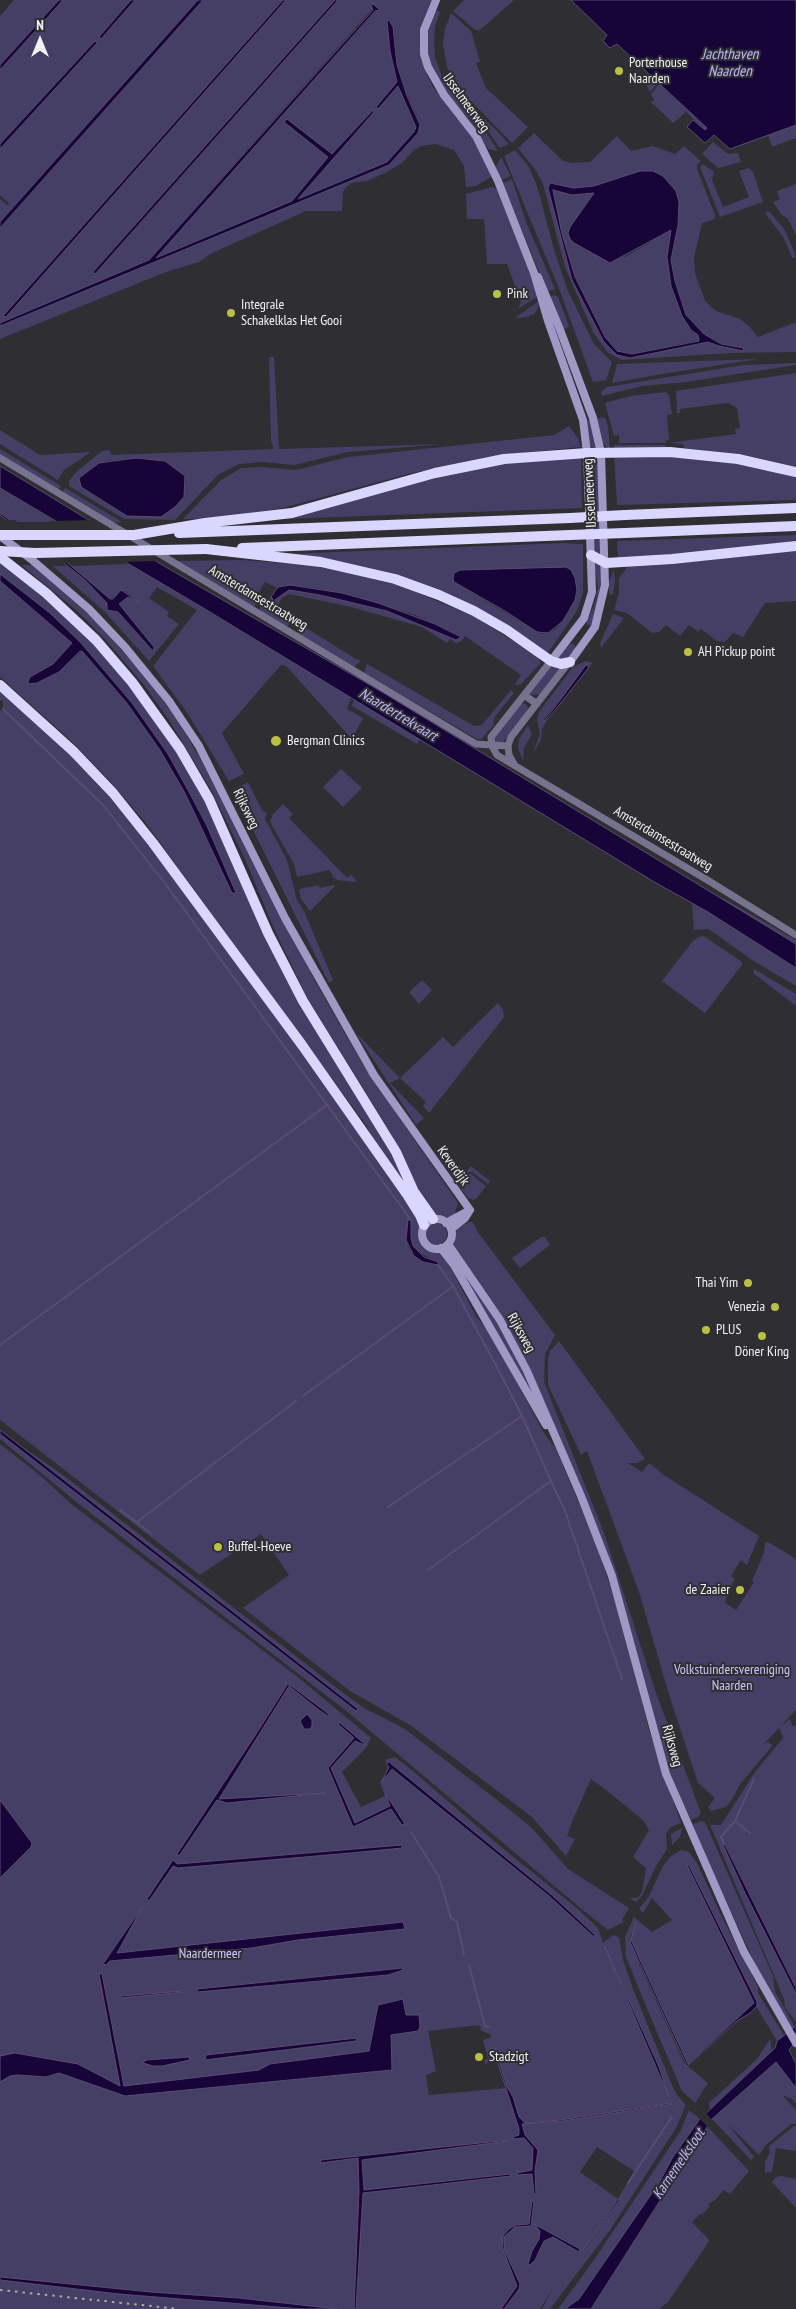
<!DOCTYPE html>
<html>
<head>
<meta charset="utf-8">
<style>
  body { margin:0 }
  #map { position:relative; width:796px; height:2309px; overflow:hidden; background:#2f2e32; font-family:"PT Sans Narrow",sans-serif }
  canvas { display:block }
  .north { position:absolute; left:15px; top:15px; width:50px; height:50px; -webkit-text-stroke:4px #2f2e32; paint-order:stroke; rotate:0deg; font-size:14px; font-weight:700; line-height:20px; text-align:center; color:#f2f2f4 }
  .north::after { content:''; display:block; margin:auto; width:18px; height:22px; background:#f2f2f4; clip-path:polygon(50% 0,100% 100%,50% 72%,0 100%) }
</style>
</head>
<body>
<div id="map">
<canvas width="796" height="2309"></canvas>
<div class="north">N</div>
</div>
<script>
const ctx = document.querySelector('canvas').getContext('2d');
ctx.lineJoin = 'round';
function fill(path, color) {
  ctx.fillStyle = color;
  ctx.fill(path, 'evenodd');
}
function toPath(rows) {
  const path = new Path2D();
  for (const r of rows) {
    if (r.length === 3) {
      path.moveTo(r[0] + r[2], r[1]);
      path.arc(r[0], r[1], r[2], 0, 2 * Math.PI);
      continue;
    }
    path.moveTo(r[0], r[1]);
    for (let i = 2; i < r.length; i += 2) path.lineTo(r[i], r[i + 1]);
  }
  return path;
}
function trace(path, color, width, dash) {
  ctx.strokeStyle = color;
  ctx.lineWidth = width;
  ctx.lineCap = dash ? 'butt' : 'round';
  ctx.setLineDash(dash || []);
  ctx.stroke(path);
}
function write(font, color, halo, rows, align = 'center') {
  ctx.font = font + ' "PT Sans Narrow",sans-serif';
  ctx.lineWidth = 4;
  ctx.setLineDash([]);
  ctx.textBaseline = 'middle';
  ctx.strokeStyle = halo;
  ctx.fillStyle = color;
  for (const [text, x, y, turn = 0] of rows) {
    ctx.save();
    ctx.translate(x, y);
    ctx.rotate((+turn || 0) * Math.PI / 180);
    ctx.textAlign = isNaN(turn) ? turn : align;
    if (halo) ctx.strokeText(text, 0, 0);
    ctx.fillText(text, 0, 0);
    ctx.restore();
  }
}
fill(toPath([
  [14,0,59,0,0,65,0,16],
  [63,0,131,0,99,37,101,39,135,0,198,0,0,222,0,199,7,205,9,203,0,195,0,149,97,43,95,41,0,144,0,70],
  [203,0,283,0,4,316,6,316,286,0,335,0,94,273,96,273,157,205,338,0,431,0,422,26,423,61,427,75,433,87,475,139,492,174,491,177,476,186,466,187,464,166,454,150,435,144,421,146,414,150,402,163,385,173,367,181,352,183,346,187,343,192,342,211,306,211,212,253,199,262,166,272,0,339,0,326,389,165,418,133,419,121,401,81,394,53,393,27,387,21,397,87,399,86,416,127,414,132,387,162,298,199,374,112,333,154,327,156,328,159,290,203,155,258,214,190,376,11,373,8,149,260,0,323,0,228],
  [464,0,514,0,480,30,475,30,453,11],
  [434,9,440,12,435,26,434,44,435,57,442,77,448,88,482,126,498,151,488,149,469,119,449,97,434,75,428,54,428,34],
  [451,13,471,31,480,62,476,63,486,88,528,127,512,143,465,95,453,80,447,67,443,44,445,29],
  [648,73,656,81,654,83,656,85,650,92,643,78],
  [659,84,707,128,705,130,686,112,673,123,651,102,654,100,651,94],
  [471,107,495,129,509,144,500,148],
  [796,125,796,138,772,147,768,135],
  [534,133,563,161,572,163,590,162,617,136,631,151,653,146,675,154,684,146,701,161,697,165,697,169,715,215,715,219,702,223,694,258,695,273,705,301,716,311,740,319,749,326,758,337,796,322,796,352,731,353,622,360,608,353,593,332,565,267,543,184,537,172,518,148],
  [640,171,678,225,671,260,675,281,686,315,704,334,721,344,743,348,719,346,708,342,630,358,617,355,604,342,572,280,548,188,551,183,573,188,594,186],
  [713,142,728,154,738,153,741,162,718,168,702,154],
  [515,150,529,167,537,186,555,253,568,291,594,344,612,362,606,380,593,382,560,291,504,156],
  [501,157,510,175,509,177,502,180,496,167],
  [703,164,714,172,712,180,723,207,749,197,739,171,748,168,753,172,763,202,720,217,700,167],
  [512,179,526,222,555,289,547,292,503,183],
  [796,184,796,235,788,219,781,214,773,202,780,199,777,191],
  [492,187,499,190,526,258,538,296,518,309,521,302,507,264,487,264,484,219,467,219,466,194],
  [553,190,572,195,595,192,570,227,568,233,570,239,625,257,671,230,667,257,671,286,682,316,691,330,698,335,699,340,632,354,617,352,605,337,575,277,562,234,552,191],
  [769,211,784,229,795,253,795,258,792,258,784,238,765,213],
  [554,295,558,297,569,326,567,328,564,329,550,297],
  [539,301,538,308,534,314,527,317,515,318],
  [269,357,274,357,279,449,443,444,348,452,294,465,263,462,239,464,218,475,175,520,124,519,69,486,69,481,76,472,102,451,110,450,111,455,274,449,271,441],
  [136,458,165,461,186,482,184,489,127,516,81,487,105,461],
  [758,359,656,375,612,383,617,364],
  [796,363,796,365,686,382,642,386,602,396,601,392,607,387,743,365],
  [796,373,796,467,750,456,684,448,683,444,668,443,736,434,735,429,740,428,737,408,728,403,680,409,680,413,677,413,676,391],
  [666,392,669,395,672,414,667,415,669,440,666,440,666,443,619,443,619,435,614,436,605,403,630,396],
  [603,417,606,419,608,427,610,450,601,442,595,419],
  [591,420,597,446,595,448,589,446,585,421],
  [569,426,578,438,581,447,499,455,476,459,408,474,283,508,219,518,183,519,221,480,241,468,263,467,296,470,348,457,554,435],
  [0,430,40,455,91,452,64,470,58,480,0,444],
  [614,445,666,445,666,447,614,450],
  [0,449,61,486,59,490,0,456],
  [614,455,708,457,796,474,796,500,618,505,617,505],
  [581,456,582,508,282,519,492,463],
  [593,457,598,458,603,556,596,554,593,549,590,472],
  [0,488,56,522,13,522,0,513],
  [65,488,122,522,113,523,62,493],
  [796,535,796,541,708,552,618,557,617,541],
  [563,543,583,544,583,593,577,611,547,654,461,602,285,554],
  [454,582,571,609,556,629,548,633,541,634],
  [796,550,796,601,765,603,743,637,733,633,725,642,717,641,701,629,698,632,689,625,680,636,666,625,659,632,652,633,627,613,614,610,619,593,619,578,628,566,727,558],
  [243,560,321,566,401,586,473,616,536,655,541,663,520,685,515,684,521,675,465,636,462,641,456,643,450,639,447,643,422,627,351,607,289,594,282,598,275,609,292,620,287,627,260,611,260,608,263,602,266,604,271,597,276,600,284,592,291,590,359,603,408,618,456,640,460,636,415,615,342,593,309,587,290,585,277,588,265,582,255,598,260,601,253,607,176,561],
  [593,560,604,566,604,576,591,627,586,623,594,606,598,587],
  [0,564,32,588,78,628,114,666,170,741,203,797,268,938,388,1144,410,1190,382,1156,366,1125,145,822,109,780,68,738,0,677,0,581,72,643,53,664,30,677,28,682,29,684,37,683,59,672,82,651,126,702,160,750,185,793,232,892,236,891,189,792,168,754,132,703,81,643,51,614,0,574],
  [129,564,351,697,347,709,363,718,352,739,286,666,281,665,222,733,244,774,229,781,188,714,153,666,197,610,157,587,149,598,169,612,167,616,179,624,149,661,105,612,53,566,67,566,86,581,107,603,111,611,118,612,152,650,119,604,128,597,140,603,125,591,110,599,71,566],
  [21,565,32,565,97,622,148,680,172,713,201,759,227,806,315,981,363,1065,458,1203,455,1212,456,1214,446,1218,432,1215,411,1184,392,1135,307,997,275,931,245,859,210,788,169,720,144,685,104,638,75,609],
  [614,570,615,581,613,595,609,594,609,581],
  [613,614,624,618,601,648,600,643],
  [298,623,356,659,361,661,354,667,298,634],
  [573,643,577,649,568,659,555,660,567,645],
  [586,661,593,663,589,667,589,665,544,719,544,722,547,720,542,729,541,740,533,753,540,734,537,720,539,712,573,667],
  [367,664,474,726,482,725,511,690,514,693,494,718,493,726,488,731,482,739,477,739,364,673],
  [552,664,564,665,541,694,531,695,529,693],
  [0,692,61,746,110,798,136,829,288,1029,421,1224,419,1235,422,1245,428,1249,439,1252,445,1257,477,1318,488,1329,544,1433,556,1449,594,1539,619,1611,649,1730,681,1823,671,1827,666,1833,667,1849,656,1866,642,1896,636,1902,629,1898,638,1898,642,1892,646,1868,633,1857,649,1830,643,1820,606,1790,591,1779,573,1819,567,1836,575,1839,566,1856,532,1817,410,1725,350,1691,243,1608,289,1575,261,1534,200,1575,0,1420,0,711,3,709,3,700,0,701],
  [410,1230,413,1246,418,1252,438,1262,423,1262,414,1256,408,1247],
  [354,699,420,739,417,744,352,706],
  [525,703,528,707,526,714,503,742,494,743,494,738,519,705],
  [528,725,532,734,524,748,523,761,518,748,519,739],
  [341,769,362,788,343,807,323,787],
  [248,782,262,810,267,813,265,819,287,860,297,900,304,911,333,980,329,983,233,790],
  [283,804,293,814,289,818,347,878,351,875,356,880,355,882,337,880,333,877,330,870,297,877,294,864,270,822,273,814],
  [319,885,320,888,334,885,335,886,310,911,301,899,299,889],
  [721,897,796,940,796,944,719,898],
  [692,904,708,912,796,968,796,986,752,960,713,932,708,929,694,930],
  [704,936,742,962,742,965,705,1013,662,981,692,942,698,937],
  [754,969,796,994,796,1006,753,973],
  [422,980,432,990,419,1004,409,992],
  [498,1003,503,1010,504,1017,429,1113,423,1106,426,1102,400,1078,390,1083,424,1118,416,1125,356,1033,400,1078,443,1037,453,1047],
  [446,1155,463,1169,455,1179,441,1160],
  [471,1166,490,1181,488,1184,472,1172,466,1172],
  [464,1174,471,1174,486,1186,477,1198,473,1200,467,1197,457,1183],
  [469,1222,473,1222,477,1231,555,1335,545,1354,544,1382,604,1533,656,1693,701,1813,698,1817,691,1820,668,1770,628,1621,531,1373,453,1246,457,1229],
  [436,1234,11],
  [541,1237,545,1237,550,1245,520,1268,512,1258],
  [459,1264,500,1324,547,1423,462,1276],
  [559,1341,645,1459,637,1463,628,1463,642,1472,649,1463,664,1475,759,1536,747,1565,741,1560,731,1576,735,1579,728,1591,725,1603,736,1610,754,1582,752,1581,764,1553,765,1542,770,1543,796,1559,796,1710,780,1727,790,1719,793,1727,796,1724,796,1988,725,1844,723,1845,745,1893,796,1994,796,2022,785,2008,784,1999,710,1825,721,1825,755,1772,783,1738,779,1728,764,1744,768,1742,773,1745,741,1783,731,1801,726,1807,711,1811,708,1807,715,1798,698,1783,671,1701,639,1592,587,1451,581,1455,548,1385,548,1359,550,1351],
  [0,1431,67,1478,342,1692,364,1708,405,1729,510,1810,532,1828,568,1869,629,1908,622,1920,624,1922,608,1930,584,1911,349,1713,75,1501,0,1439],
  [0,1444,41,1476,70,1503,299,1678,371,1738,367,1746,364,1746,367,1747,342,1772,361,1807,385,1796,380,1782,391,1766,385,1760,395,1757,413,1771,495,1842,579,1910,598,1928,603,1943,613,1935,619,1937,623,1960,633,1989,672,2085,677,2095,685,2104,685,2107,676,2128,610,2230,550,2309,542,2309,553,2288,540,2309,0,2309],
  [632,2006,659,2067,669,2097,650,2052],
  [479,2025,481,2028,480,2030,490,2034,491,2038,483,2040,488,2059,484,2060,485,2064,497,2060,494,2049,506,2088,429,2095,426,2075,436,2071,428,2031],
  [597,2147,634,2171,618,2199,580,2172],
  [618,2199,620,2199,583,2251,582,2250],
  [701,1821,705,1822,773,1976,775,1992,795,2027,792,2030,758,1970,705,1855,693,1824],
  [682,1828,680,1837,672,1845,671,1834],
  [681,1850,689,1852,697,1863,721,1915,758,1987,758,1993,785,2037,777,2041,756,2006,757,2002,688,1865,754,2003,688,2064,631,1940,635,1924,630,1938,639,1964,684,2063,708,2083,695,2103,682,2091,648,2011,626,1957,625,1937,634,1917,652,1932,672,1920,652,1898,643,1913,639,1909,649,1896,663,1866,671,1856],
  [770,2039,772,2051,710,2109,709,2103,757,2059],
  [776,2062,796,2088,796,2104,792,2099,782,2095,796,2110,796,2124,791,2124,765,2146,759,2155,728,2124,754,2157,751,2160,712,2119],
  [689,2110,700,2119,673,2157,659,2183,579,2299,565,2309,558,2309,594,2260,681,2130],
  [794,2126,796,2126,796,2151,776,2148,772,2172,765,2173,765,2162,770,2152,769,2146],
  [708,2127,749,2171,730,2194,724,2190,715,2200,708,2204,710,2206,702,2215,700,2214,692,2222,709,2240,708,2243,668,2302,659,2309,591,2309],
  [781,2176,796,2179,796,2208,772,2182,776,2177]
]), '#453f65');
const water = toPath([
  [59,0,63,0,0,70,0,65,59,0],
  [131,0,135,0,101,39,99,37,131,0],
  [198,0,203,0,0,228,0,222,198,0],
  [283,0,286,0,6,317,3,316,283,0],
  [335,0,338,0,95,274,93,272,335,0],
  [571,0,796,0,796,125,730,149,714,135,705,143,687,127,693,120,705,130,707,128,617,44,610,48,603,41,607,35,571,0],
  [373,4,380,10,375,11,156,258,292,201,328,157,284,122,287,119,332,154,373,110,374,112,298,199,387,162,414,132,416,127,398,86,378,109,376,107,397,82,390,51,387,21,389,20,393,27,397,65,407,96,420,125,418,133,389,165,0,326,0,323,149,260,373,10,371,5,373,4],
  [95,41,97,43,0,149,0,144,95,41],
  [640,171,653,171,663,176,676,191,679,202,678,225,671,260,675,281,686,315,704,334,721,344,743,348,744,351,719,346,708,342,630,358,617,355,604,342,572,280,548,188,550,183,573,188,594,186,640,171],
  [553,190,572,195,594,193,570,227,568,233,570,239,574,243,610,263,671,230,667,257,671,286,682,316,691,330,698,335,699,341,632,354,617,351,605,337,575,277,562,234,553,190],
  [136,458,165,461,185,476,184,497,175,507,161,517,127,516,81,487,79,478,99,463,136,458],
  [0,466,164,566,382,692,796,944,796,968,708,912,656,883,200,606,0,488,0,466],
  [0,513,51,549,110,599,113,599,121,590,140,603,128,597,119,604,154,647,154,650,152,650,118,612,107,610,107,603,86,581,47,549,0,515,0,513],
  [566,567,571,570,575,578,577,590,575,600,563,621,548,633,537,632,505,611,454,582,453,579,454,573,460,570,566,567],
  [0,574,51,614,81,643,132,703,168,754,189,792,207,826,236,893,232,893,185,793,160,750,126,702,82,651,79,652,59,672,37,683,29,684,28,682,30,677,53,664,72,643,0,581,0,574],
  [290,585,342,593,378,603,435,624,461,637,456,640,387,611,320,595,289,590,272,602,273,599,271,597,278,587,290,585],
  [586,665,589,667,549,718,544,722,586,665],
  [408,1220,411,1220,411,1238,413,1246,424,1257,438,1262,438,1265,423,1262,414,1256,406,1240,408,1220],
  [0,1430,340,1695,358,1709,356,1711,0,1434,0,1430],
  [286,1683,293,1687,330,1715,328,1716,319,1710,289,1686,219,1799,325,1793,227,1803,217,1800,179,1856,177,1854,258,1731,287,1685,286,1683],
  [307,1714,312,1720,312,1726,310,1729,304,1729,300,1721,307,1714],
  [339,1722,367,1746,355,1741,331,1768,355,1823,390,1806,385,1793,405,1824,402,1825,391,1809,353,1827,328,1768,354,1738,338,1724,339,1722],
  [389,1762,553,1896,595,1935,594,1937,549,1896,392,1769,382,1782,389,1767,386,1763,389,1762],
  [0,1800,32,1843,31,1847,0,1878,0,1800],
  [724,1843,796,1988,796,1994,745,1893,723,1845,724,1843],
  [402,1845,402,1848,351,1853,178,1868,173,1866,149,1901,147,1899,173,1860,177,1864,402,1845],
  [687,1865,689,1865,757,2002,757,2006,750,2013,737,2021,687,2066,630,1942,636,1923,631,1940,688,2064,754,2003,687,1865],
  [143,1906,117,1953,403,1922,405,1929,298,1940,252,1948,110,1961,106,1965,103,1964,143,1906],
  [605,1947,659,2067,669,2097,626,1997,605,1947],
  [403,1968,403,1970,388,1975,197,1992,197,1989,403,1968],
  [99,1974,102,1974,124,2086,259,2070,270,2064,369,2051,378,2005,403,1999,406,2015,419,2015,420,2027,418,2031,391,2035,392,2070,125,2096,59,2073,46,2077,18,2075,10,2076,0,2082,0,2056,15,2053,78,2064,120,2086,99,1974],
  [184,1991,185,1992,119,1998,121,1996,184,1991],
  [796,2026,796,2041,789,2050,796,2064,796,2088,776,2062,712,2119,591,2309,565,2309,579,2299,659,2183,673,2157,700,2119,775,2048,777,2041,796,2026],
  [357,2038,356,2041,205,2060,206,2055,357,2038],
  [495,2048,507,2087,513,2097,519,2117,525,2123,560,2120,671,2103,672,2104,563,2121,522,2124,525,2135,538,2150,535,2171,536,2194,534,2194,532,2174,517,2175,517,2173,532,2170,533,2148,524,2138,513,2139,513,2137,519,2135,519,2129,497,2060,495,2048],
  [189,2057,190,2060,162,2066,153,2066,143,2063,146,2060,189,2057],
  [508,2140,508,2141,362,2160,364,2190,510,2174,511,2176,363,2193,356,2309,354,2309,359,2191,358,2158,320,2163,321,2160,508,2140],
  [618,2199,620,2199,582,2251,618,2199],
  [532,2201,534,2201,531,2226,515,2227,504,2237,504,2249,520,2284,519,2289,504,2309,501,2309,517,2286,502,2247,503,2236,509,2229,516,2225,529,2224,532,2201],
  [534,2224,580,2249,579,2252,553,2237,544,2241,535,2260,530,2265,528,2264,532,2251,539,2239,540,2231,534,2224],
  [0,2277,151,2292,239,2298,337,2309,303,2309,119,2294,0,2280,0,2277]
]);
fill(water, '#170539');
trace(water, '#594c71', 1);
fill(toPath([
  [2,520,15,520,72,563,60,563],
  [95,520,130,540,161,561,121,562,49,521],
  [705,2112,713,2121,709,2128,699,2118]
]), '#2f2e32');
trace(toPath([
  [3,709,104,806,164,882,327,1105],
  [438,1265,453,1286,499,1371,522,1416,551,1481],
  [0,1345,327,1105,411,1220],
  [303,1396,452,1287],
  [388,1507,522,1416],
  [120,1510,152,1534],
  [137,1522,296,1401],
  [428,1570,551,1481,565,1511,622,1679],
  [735,1821,750,1833],
  [411,1832,439,1877,451,1918,457,1922,464,1955],
  [724,1844,721,1837,735,1821,754,1779],
  [469,1965,485,2026,489,2027],
  [628,2183,672,2117]
]), '#594c71', 2);
trace(toPath([
  [0,458,476,744,508,746],
  [551,661,491,737,492,746,497,755,709,881,796,935],
  [524,695,537,704],
  [514,764,509,755,508,746,511,737,569,662]
]), '#77738f', 7);
trace(toPath([
  [436,0,424,30,424,54,428,67,444,95,476,136,498,181,534,273,548,321,583,420,587,453,592,592,584,618,551,661],
  [538,277,559,327,593,418,601,453,605,585,595,627,570,662],
  [0,536,31,559,89,609,125,647,169,701,199,746,285,918,374,1075,470,1210],
  [437,1234,15],
  [446,1223,470,1210],
  [451,1229,465,1218,470,1210],
  [448,1244,500,1320,527,1371,581,1496,612,1576,666,1774,674,1792,744,1952,796,2043],
  [441,1248,454,1265,546,1425]
]), '#a099c5', 8);
trace(toPath([
  [625,515,796,508],
  [179,533,570,518],
  [625,533,796,526],
  [134,535,205,523,292,513,435,473,504,459,587,453,670,452,738,459,796,472],
  [242,548,570,535],
  [206,549,321,562,395,579,439,595,474,611,507,630,551,661,561,664,570,662],
  [591,555,606,563,672,559,796,546],
  [0,557,46,593,96,640,132,682,180,749,209,799,268,933,303,1001,396,1152,414,1192,433,1219],
  [0,685,73,751,113,793,153,843,302,1045,408,1196,420,1215,424,1225]
]), '#dbd6ff', 10);
trace(toPath([
  [0,2290,179,2309]
]), '#ababae', 2, [2.5, 5]);
trace(toPath([
  [570,518,625,515],
  [0,535,134,535],
  [570,535,625,533],
  [0,551,35,553,206,549]
]), '#dbd6ff', 10);
for (const [x, y, r, color] of [
  [619,71,5,"#bbc044"],
  [497,294,5,"#bbc044"],
  [231,313,5,"#bbc044"],
  [688,652,5,"#bbc044"],
  [276,741,6,"#bbc044"],
  [748,1283,5,"#bbc044"],
  [775,1307,5,"#bbc044"],
  [706,1330,5,"#bbc044"],
  [762,1336,5,"#bbc044"],
  [218,1547,5,"#bbc044"],
  [740,1590,5,"#bbc044"],
  [479,2057,5,"#bbc044"]
]) {
  const dot = new Path2D();
  dot.arc(x, y, r, 0, 2 * Math.PI);
  ctx.fillStyle = color;
  ctx.fill(dot);
  trace(dot, '#2f2e32', 2);
}
write('14px', '#f2f2f4', '#2f2e32', [
  ["Porterhouse",629,63],
  ["Naarden",629,79],
  ["Pink",507,294],
  ["Integrale",241,305],
  ["Schakelklas Het Gooi",241,321],
  ["AH Pickup point",698,652],
  ["Bergman Clinics",287,741],
  ["Thai Yim",738,1283,"right"],
  ["Venezia",765,1307,"right"],
  ["PLUS",716,1330],
  ["Döner King",762,1352,"center"],
  ["Buffel-Hoeve",228,1547],
  ["de Zaaier",730,1590,"right"],
  ["Stadzigt",489,2057]
], 'left');
write('14px', '#f2f2f4', '#2f2e32', [
  ["IJsselmeerweg",466,103,54],
  ["IJsselmeerweg",590,493,-93],
  ["Amsterdamsestraatweg",258,598,31],
  ["Rijksweg",246,809,64],
  ["Amsterdamsestraatweg",663,839,31],
  ["Keverdijk",453,1166,54],
  ["Rijksweg",521,1333,61],
  ["Rijksweg",672,1746,74]
]);
write('14px', '#d0c8fe', '#2f2e32', [
  ["Volkstuindersvereniging",732,1670],
  ["Naarden",732,1686],
  ["Naardermeer",210,1954]
]);
write('italic 15px', '#c1b6fd', '#2f2e32', [
  ["Jachthaven",730,55],
  ["Naarden",730,72],
  ["Naardertrekvaart",398,715,31],
  ["Karnemelksloot",679,2164,-56]
]);
</script>
</body>
</html>
